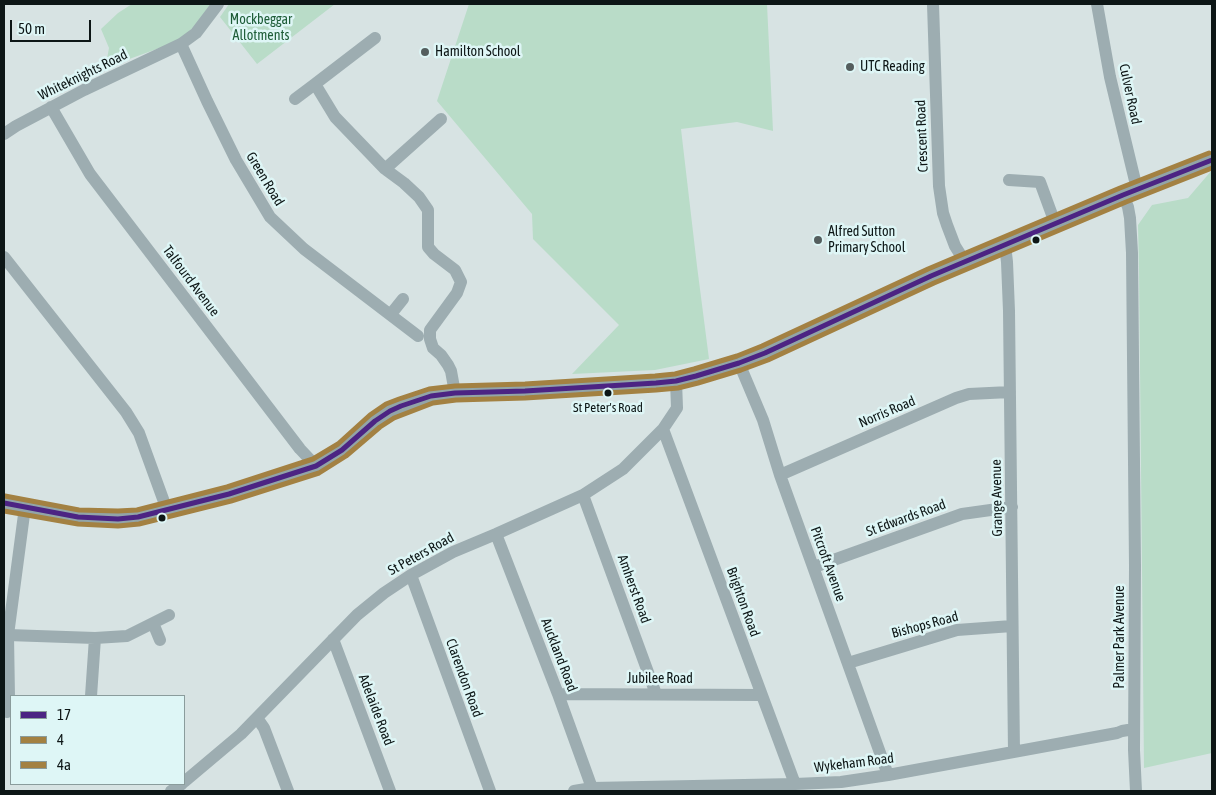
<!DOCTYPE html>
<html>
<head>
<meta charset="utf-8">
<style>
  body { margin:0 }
  #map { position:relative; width:1216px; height:795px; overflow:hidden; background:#d7e3e3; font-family:"Asap Condensed",sans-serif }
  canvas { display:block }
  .frame { position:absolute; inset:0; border:5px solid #0d1616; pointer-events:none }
  .legend { position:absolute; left:10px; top:695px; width:175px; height:90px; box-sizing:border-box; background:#def6f6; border:1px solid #8a9c9c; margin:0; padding:6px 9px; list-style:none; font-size:15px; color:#0d1616 }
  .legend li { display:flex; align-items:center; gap:10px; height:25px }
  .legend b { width:25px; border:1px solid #8a9c9c }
  .scale { position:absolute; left:10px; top:20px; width:81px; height:22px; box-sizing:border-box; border:2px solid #0d1616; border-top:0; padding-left:6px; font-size:15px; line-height:18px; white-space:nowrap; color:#0d1616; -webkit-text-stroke:4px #def6f6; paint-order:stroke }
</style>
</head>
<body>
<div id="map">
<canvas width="1216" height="795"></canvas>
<div class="frame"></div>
<ul class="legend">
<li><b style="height:6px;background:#4c2483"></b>17</li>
<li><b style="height:6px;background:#a38142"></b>4</li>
<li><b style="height:6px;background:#a38142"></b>4a</li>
</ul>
<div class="scale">50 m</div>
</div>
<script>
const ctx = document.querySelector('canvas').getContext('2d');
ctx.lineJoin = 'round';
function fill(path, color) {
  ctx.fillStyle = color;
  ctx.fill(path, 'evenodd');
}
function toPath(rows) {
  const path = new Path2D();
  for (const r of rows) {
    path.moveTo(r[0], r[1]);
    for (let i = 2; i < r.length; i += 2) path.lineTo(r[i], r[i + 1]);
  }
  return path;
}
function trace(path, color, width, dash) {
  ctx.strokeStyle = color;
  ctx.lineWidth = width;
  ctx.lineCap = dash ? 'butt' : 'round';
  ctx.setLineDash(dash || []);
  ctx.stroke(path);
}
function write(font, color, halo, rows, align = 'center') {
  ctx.font = font + ' "Asap Condensed",sans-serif';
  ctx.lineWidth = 5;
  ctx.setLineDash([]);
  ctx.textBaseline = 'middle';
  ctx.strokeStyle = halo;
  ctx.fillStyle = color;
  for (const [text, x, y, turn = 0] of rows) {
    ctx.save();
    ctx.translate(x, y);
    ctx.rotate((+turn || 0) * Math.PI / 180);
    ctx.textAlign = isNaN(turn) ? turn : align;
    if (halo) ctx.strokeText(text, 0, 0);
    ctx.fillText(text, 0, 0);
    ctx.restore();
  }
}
fill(toPath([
  [132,4,213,4,208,13,179,41,132,58,105,70,109,48,101,29,118,13],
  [229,4,335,4,257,64,220,17],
  [469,4,767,4,773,131,737,122,681,129,697,266,709,359,655,370,572,374,619,325,533,239,532,214,437,101],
  [1212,170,1212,753,1144,768,1139,269,1138,225,1152,205,1188,198]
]), '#b9dcc8');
trace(toPath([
  [933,4,939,186,943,213,947,225,955,246,965,262],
  [1097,4,1110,77,1137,189],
  [181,44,207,101,236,160,270,217,304,249,418,336],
  [315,84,375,38],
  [295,99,315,84,335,117,385,169,404,183,419,197,428,210,428,247,434,254,455,270,461,282,457,293,430,330,430,339,433,348,441,355,448,365,451,371,455,393],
  [51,107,90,174,300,449,316,466],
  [4,134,16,126,84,90,181,44,196,33,218,4],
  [385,169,441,119],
  [1009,180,1040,182,1055,223],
  [1123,195,1128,207,1130,218,1132,253,1135,566,1134,750,1136,791],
  [1005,245,1007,262,1009,311,1014,752],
  [4,257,126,412,139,433,167,510],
  [391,314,403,299],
  [739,363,763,420,780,475,888,775],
  [663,429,795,784],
  [780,475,956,398,969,394,1010,392],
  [583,495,656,694],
  [496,534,558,694,592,788],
  [814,567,962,514,1012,507],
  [411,575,490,791],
  [153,623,160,640],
  [8,635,95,638,127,636,169,615],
  [333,639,390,791],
  [848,663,957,630,1012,626],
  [558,694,761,695],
  [91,696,95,638],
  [7,712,9,697,8,635,25,507],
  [257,718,264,728,288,791],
  [184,782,241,734,357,615,384,593,411,575,453,552,496,534,583,495,623,469,663,429,677,408,676,381],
  [171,791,182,784],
  [574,791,592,788,795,784,841,782,888,775,1117,733,1122,731,1134,729]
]), '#9dadb1', 12);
trace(toPath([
  [4,503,78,517,118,519,138,517,229,494,316,466,342,450,375,421,390,411,401,406,431,396,455,393,525,391,656,383,676,381,696,376,739,363,765,353,931,276,1123,195,1212,160]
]), '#92a5a8', 16);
trace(toPath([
  [4,503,78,517,118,519,138,517,229,494,316,466,342,450,375,421,390,411,401,406,431,396,455,393,525,391,656,383,676,381,696,376,739,363,765,353,931,276,1123,195,1212,160]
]), '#4c2483', 5);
trace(toPath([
  [4,511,78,524,118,526,139,524,231,501,319,473,346,456,380,427,394,418,433,403,456,400,525,398,656,390,678,388,698,383,741,370,768,360,934,283,1126,202,1212,168]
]), '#a38142', 5);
trace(toPath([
  [5,496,79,510,118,511,137,510,227,487,313,459,338,444,370,415,386,404,399,399,429,389,455,386,525,384,655,376,675,374,694,369,737,356,762,346,928,269,1120,188,1209,153]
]), '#a38142', 5);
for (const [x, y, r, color] of [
  [425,52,5,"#545e5e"],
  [850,67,5,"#545e5e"],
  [818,240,5,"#545e5e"],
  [1036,240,4.5,"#0d1616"],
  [608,393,4.5,"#0d1616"],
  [162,518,4.5,"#0d1616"]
]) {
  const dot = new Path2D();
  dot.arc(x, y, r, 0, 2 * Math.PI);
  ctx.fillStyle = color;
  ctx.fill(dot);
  trace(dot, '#def6f6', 2);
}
write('13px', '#0d1616', '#def6f6', [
  ["St Peter's Road",608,408]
]);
write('14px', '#1e5d38', '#def6f6', [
  ["Mockbeggar",261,20],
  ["Allotments",261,36]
]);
write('14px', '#0d1616', '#def6f6', [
  ["Hamilton School",435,52],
  ["UTC Reading",860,67],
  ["Alfred Sutton",828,232],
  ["Primary School",828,248]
], 'left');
write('14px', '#0d1616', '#def6f6', [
  ["Whiteknights Road",83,75,-26],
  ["Culver Road",1130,94,78],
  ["Crescent Road",922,136,-92],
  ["Green Road",265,179,59],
  ["Talfourd Avenue",191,281,53],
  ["Norris Road",887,412,-23],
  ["Grange Avenue",997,498,-91],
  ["St Edwards Road",906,518,-20],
  ["St Peters Road",421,554,-29],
  ["Pitcroft Avenue",828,564,70],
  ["Amherst Road",634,589,70],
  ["Brighton Road",743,602,70],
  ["Bishops Road",925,625,-15],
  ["Palmer Park Avenue",1120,637,-90],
  ["Auckland Road",559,655,69],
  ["Clarendon Road",464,678,70],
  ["Jubilee Road",660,679],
  ["Adelaide Road",376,710,69],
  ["Wykeham Road",854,763,-7]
]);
</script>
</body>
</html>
